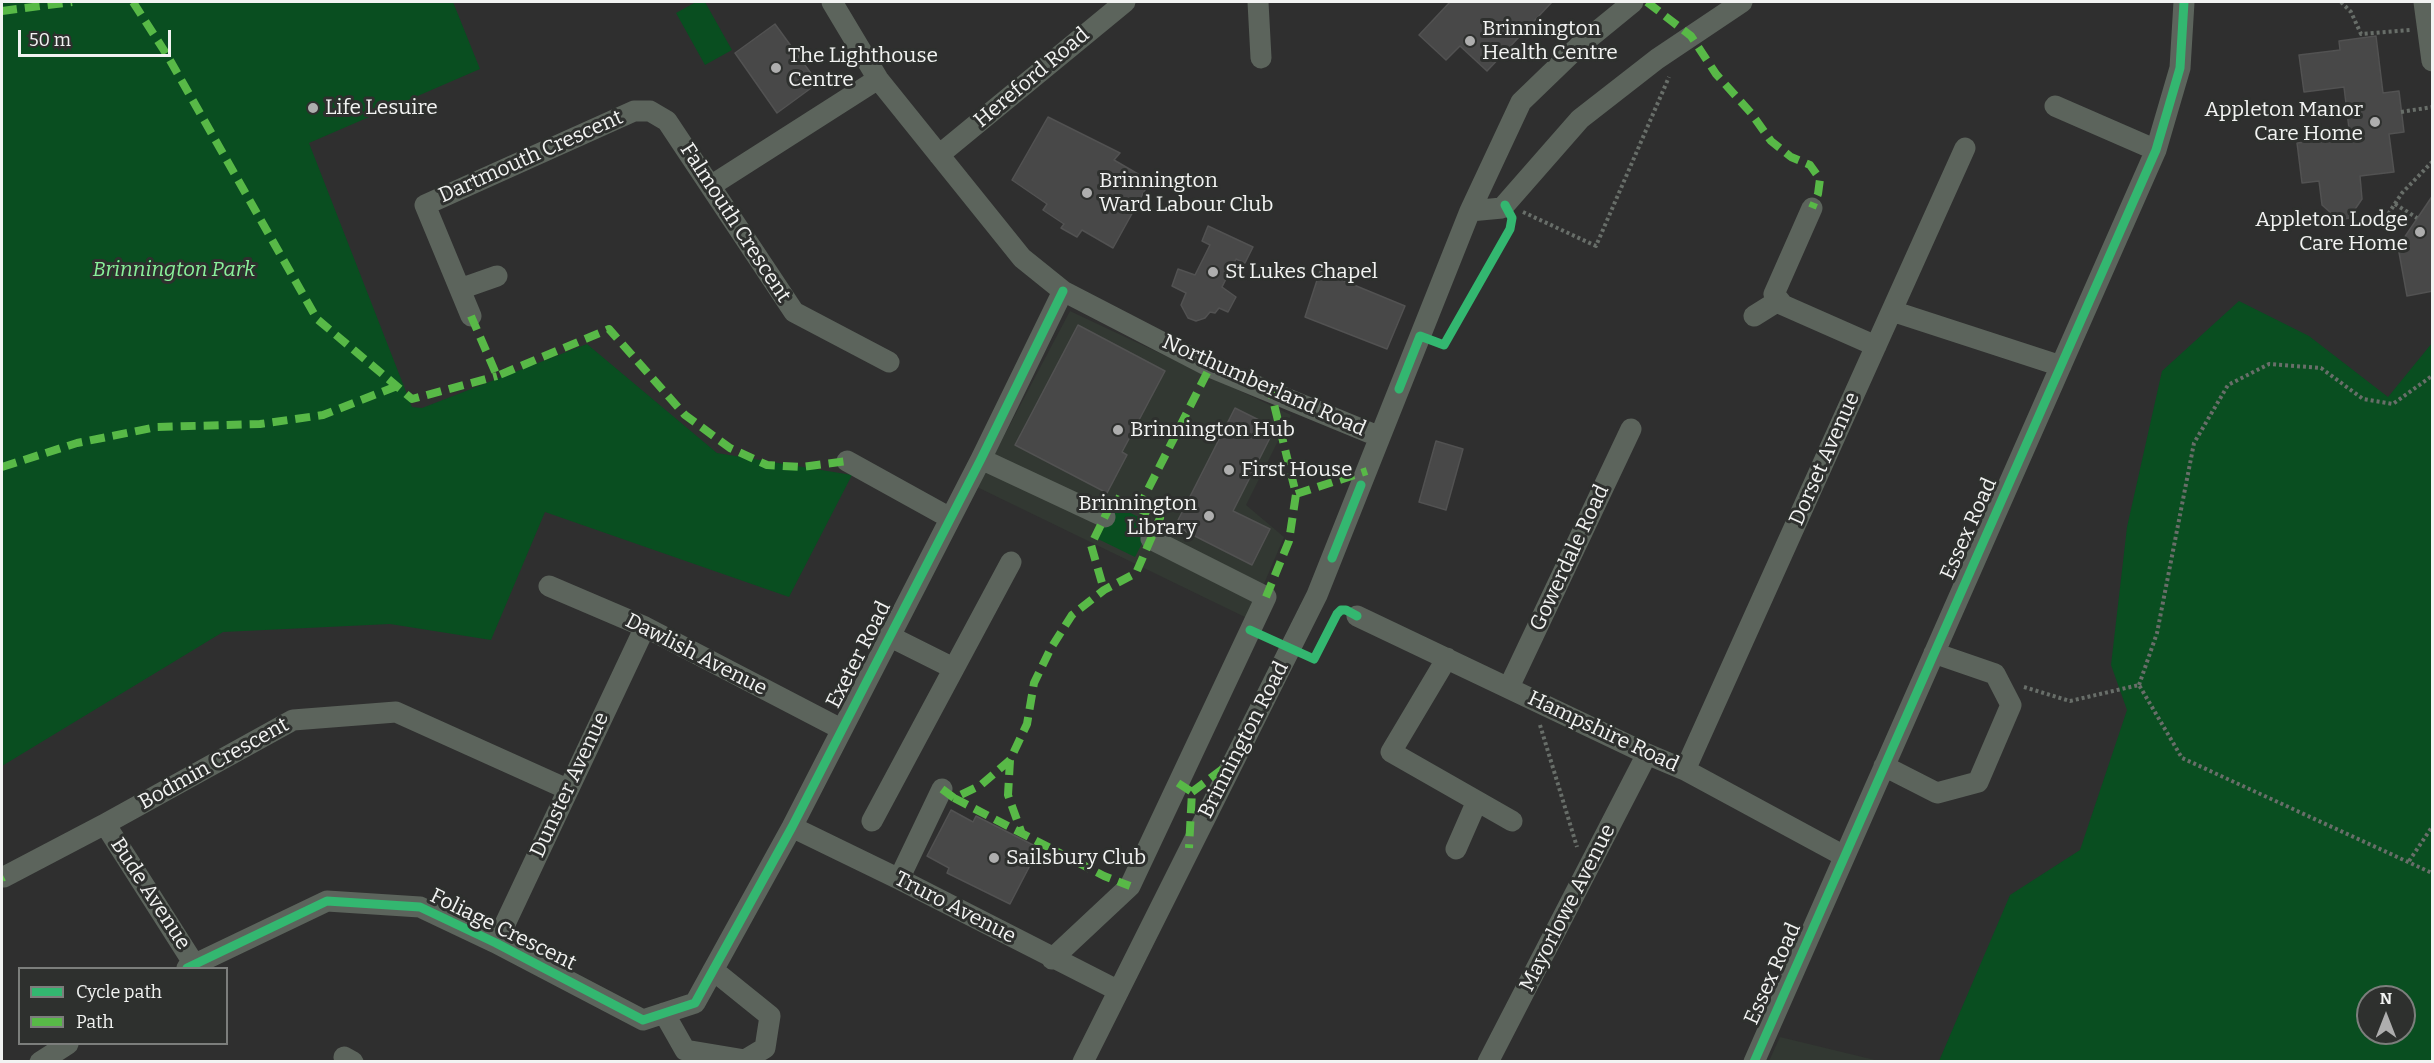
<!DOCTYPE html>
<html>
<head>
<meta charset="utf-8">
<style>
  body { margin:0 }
  #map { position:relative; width:2434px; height:1063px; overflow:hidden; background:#2f2f2f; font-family:Bitter,serif }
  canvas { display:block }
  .frame { position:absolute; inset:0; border:3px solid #f2f3f2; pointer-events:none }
  .legend { position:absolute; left:18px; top:967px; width:210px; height:78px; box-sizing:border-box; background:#2e302e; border:2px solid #7c7e7c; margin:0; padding:8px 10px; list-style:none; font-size:18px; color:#f2f3f2 }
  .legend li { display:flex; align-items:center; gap:12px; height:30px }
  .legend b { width:30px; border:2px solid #7c7e7c }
  .north { position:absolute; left:2356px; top:985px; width:60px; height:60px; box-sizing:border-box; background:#2e302e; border:2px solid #7c7e7c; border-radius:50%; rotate:0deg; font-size:16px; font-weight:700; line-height:24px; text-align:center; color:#f2f3f2 }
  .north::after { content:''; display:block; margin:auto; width:21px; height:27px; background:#aeaeae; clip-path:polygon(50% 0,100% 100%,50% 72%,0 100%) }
  .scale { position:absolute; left:18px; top:30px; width:153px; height:27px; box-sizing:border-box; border:3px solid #f2f3f2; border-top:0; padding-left:8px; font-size:18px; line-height:21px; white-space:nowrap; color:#f2f3f2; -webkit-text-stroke:4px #2e302e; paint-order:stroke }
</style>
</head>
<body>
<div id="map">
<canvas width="2434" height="1063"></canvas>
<div class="frame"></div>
<ul class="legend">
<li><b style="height:8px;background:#33b770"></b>Cycle path</li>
<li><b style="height:8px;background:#58b947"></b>Path</li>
</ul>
<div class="north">N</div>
<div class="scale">50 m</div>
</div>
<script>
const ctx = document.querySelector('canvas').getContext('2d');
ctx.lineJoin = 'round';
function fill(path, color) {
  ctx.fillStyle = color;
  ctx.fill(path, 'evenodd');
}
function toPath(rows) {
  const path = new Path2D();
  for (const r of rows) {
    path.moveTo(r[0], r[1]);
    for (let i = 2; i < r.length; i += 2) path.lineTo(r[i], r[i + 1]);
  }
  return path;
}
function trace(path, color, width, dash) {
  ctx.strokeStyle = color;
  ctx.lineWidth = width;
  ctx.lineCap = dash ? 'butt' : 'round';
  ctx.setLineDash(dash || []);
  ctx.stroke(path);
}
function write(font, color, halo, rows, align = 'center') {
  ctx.font = font + ' Bitter,serif';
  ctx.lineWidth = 6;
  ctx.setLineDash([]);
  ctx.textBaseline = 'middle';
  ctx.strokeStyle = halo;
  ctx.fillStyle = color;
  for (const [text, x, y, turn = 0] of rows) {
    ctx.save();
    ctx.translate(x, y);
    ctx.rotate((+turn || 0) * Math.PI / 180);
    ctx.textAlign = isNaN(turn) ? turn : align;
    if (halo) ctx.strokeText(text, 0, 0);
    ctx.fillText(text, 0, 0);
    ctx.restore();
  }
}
fill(toPath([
  [1070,311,1291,415,1246,505,1284,537,1249,619,977,487],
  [1780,1037,1879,1061,1769,1061]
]), '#323832');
fill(toPath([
  [2,2,453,2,480,69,309,143,412,407,422,408,587,344,717,453,852,475,789,597,545,512,491,640,390,624,223,632,2,766],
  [696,2,705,2,732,50,705,65,676,13],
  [2239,301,2309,336,2388,397,2432,343,2432,1061,1939,1061,2010,895,2080,850,2127,710,2111,665,2127,527,2162,371],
  [2368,997,2404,997,2404,1033,2368,1033],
  [1115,505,1152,524,1135,557,1098,539]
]), '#094e20');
const building = toPath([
  [1450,2,1552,2,1487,71,1460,46,1446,60,1419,35,1450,2],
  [775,24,818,83,777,113,735,53,775,24],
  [2376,36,2383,93,2399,91,2404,132,2389,134,2394,172,2360,176,2362,199,2349,218,2339,220,2322,205,2319,181,2302,183,2297,143,2350,137,2344,87,2304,92,2299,55,2340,50,2339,41,2376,36],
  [1048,117,1120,153,1114,160,1150,181,1113,248,1082,230,1077,237,1061,228,1064,224,1043,210,1047,204,1012,180,1048,117],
  [2433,195,2433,291,2407,296,2398,247,2433,195],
  [1208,226,1253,247,1245,263,1236,259,1222,287,1236,297,1228,312,1219,308,1215,313,1210,312,1205,318,1196,321,1188,318,1181,305,1186,293,1172,286,1178,269,1195,275,1210,245,1202,241,1208,226],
  [1320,271,1405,306,1387,349,1305,317,1320,271],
  [1078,325,1165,371,1122,452,1127,455,1107,493,1015,445,1078,325],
  [1235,408,1275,428,1233,511,1270,529,1252,565,1175,526,1235,408],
  [1436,441,1463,449,1446,510,1419,502,1436,441],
  [951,810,973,822,976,816,1039,848,1010,904,947,873,949,868,927,856,951,810]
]);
fill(building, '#484848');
trace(building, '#525252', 1.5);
trace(toPath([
  [2341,2,2351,12,2361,34,2410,30],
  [2401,112,2432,107],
  [2395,204,2417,218],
  [1523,212,1596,246,1669,77],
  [2385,219,2402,193,2432,162],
  [2139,685,2157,633,2194,443,2228,385,2269,364,2321,368,2363,399,2393,404,2432,376],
  [2024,687,2070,701,2139,685,2182,758,2432,873],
  [1540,725,1577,847],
  [2409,861,2432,827]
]), '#686e69', 4, [3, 3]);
trace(toPath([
  [832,2,878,79,1022,258,1063,291,1210,367,1380,437],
  [1258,2,1261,58],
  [2424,2,2432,61],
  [2055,106,2156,150],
  [939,155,1125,2],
  [712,185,878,79],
  [1812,208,1774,294,1783,305,1876,346],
  [1470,211,1502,208,1580,119,1657,59,1742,2],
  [460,289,497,276],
  [1892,311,2061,366],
  [471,316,425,205,634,111,650,111,667,121,794,312,889,362],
  [1754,316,1778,301],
  [981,459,1105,517],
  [847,461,950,518],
  [549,586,645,627,841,729],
  [1357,616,1647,754,1685,770,1844,856],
  [889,636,953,668],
  [1447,658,1391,752,1512,821],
  [1509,687,1631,429],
  [1884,766,1937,793,1978,782,2011,705,1995,674,1934,653],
  [1685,770,1965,148],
  [872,821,1011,562],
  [105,824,194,964],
  [792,827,899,879,1117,990],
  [1456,849,1477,801],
  [4,877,105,824,293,720,396,712,567,789],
  [899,879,942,789],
  [496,943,645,627],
  [1052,959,1130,886,1266,597,1151,539],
  [187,968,327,901,420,907,496,943,643,1020,695,1003,792,827,981,459,1063,291],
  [664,1013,685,1050,745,1060,765,1048,770,1016,713,970],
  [344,1057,353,1062],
  [40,1062,68,1044],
  [1083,1062,1317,595,1470,211,1521,102,1578,47,1633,2],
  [1488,1062,1647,754],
  [1754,1062,2156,150,2180,68,2184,2]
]), '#5c645c', 21);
trace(toPath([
  [133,2,167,55,317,319,412,399,497,376],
  [1647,2,1691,36,1716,74,1751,113,1771,141,1791,157,1810,165,1820,179,1818,194,1812,208],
  [2,11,72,2],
  [471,316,497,376,609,329,685,415,730,448,767,465,802,467,847,461],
  [2,467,77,443,157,427,260,424,323,415,397,386],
  [1296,494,1367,471],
  [1138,509,1210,367],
  [1266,597,1289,541,1296,494,1271,392],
  [1010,760,1008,795,1022,834],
  [1178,783,1192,792,1189,848],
  [942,789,954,798,981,785,1010,760,1027,724,1034,683,1051,648,1072,615,1104,590,1136,573,1160,518,1114,498,1091,545,1104,590],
  [1192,792,1233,761],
  [954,798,1104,876,1130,886],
  [2,878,4,877]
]), '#58b947', 8, [15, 8]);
trace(toPath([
  [1399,389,1420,336,1444,345,1510,229,1512,218,1505,205],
  [1332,558,1361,485],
  [1250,630,1314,659,1337,614,1341,610,1346,610,1357,616],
  [187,968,327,901,420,907,496,943,643,1020,695,1003,792,827,981,459,1063,291],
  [1754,1062,2156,150,2180,68,2184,2]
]), '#33b770', 9);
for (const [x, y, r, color] of [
  [1470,41,6,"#aeaeae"],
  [776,68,6,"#aeaeae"],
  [313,108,6,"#aeaeae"],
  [2375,122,6,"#aeaeae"],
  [1087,193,6,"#aeaeae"],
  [2420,232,6,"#aeaeae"],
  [1213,272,6,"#aeaeae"],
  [1118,430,6,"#aeaeae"],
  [1229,470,6,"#aeaeae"],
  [1209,516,6,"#aeaeae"],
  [994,858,6,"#aeaeae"]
]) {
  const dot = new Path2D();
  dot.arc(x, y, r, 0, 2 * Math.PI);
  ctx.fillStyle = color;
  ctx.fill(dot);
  trace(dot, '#2e302e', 2);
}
write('21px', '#f2f3f2', '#2e302e', [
  ["Brinnington",1482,29],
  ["Health Centre",1482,53],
  ["The Lighthouse",788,56],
  ["Centre",788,80],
  ["Life Lesuire",325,108],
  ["Appleton Manor",2363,110,"right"],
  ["Care Home",2363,134,"right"],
  ["Brinnington",1099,181],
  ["Ward Labour Club",1099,205],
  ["Appleton Lodge",2408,220,"right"],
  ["Care Home",2408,244,"right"],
  ["St Lukes Chapel",1225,272],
  ["Brinnington Hub",1130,430],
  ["First House",1241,470],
  ["Brinnington",1197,504,"right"],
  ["Library",1197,528,"right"],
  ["Sailsbury Club",1006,858]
], 'left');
write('21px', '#f2f3f2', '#2e302e', [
  ["Hereford Road",1032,78,-40],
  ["Dartmouth Crescent",531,157,-24],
  ["Falmouth Crescent",735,223,57],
  ["Northumberland Road",1264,386,24],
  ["Dorset Avenue",1825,459,-66],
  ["Essex Road",1969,529,-66],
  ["Gowerdale Road",1570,558,-65],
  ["Dawlish Avenue",696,655,27],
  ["Exeter Road",859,655,-63],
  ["Hampshire Road",1603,732,25],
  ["Brinnington Road",1244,740,-63],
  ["Bodmin Crescent",214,764,-29],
  ["Dunster Avenue",570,785,-65],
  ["Bude Avenue",150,894,57],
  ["Truro Avenue",955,908,27],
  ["Mayorlowe Avenue",1568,908,-63],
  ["Foliage Crescent",503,930,26],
  ["Essex Road",1773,974,-66]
]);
write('italic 21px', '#89f19a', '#2e302e', [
  ["Brinnington Park",174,270]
]);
</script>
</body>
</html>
